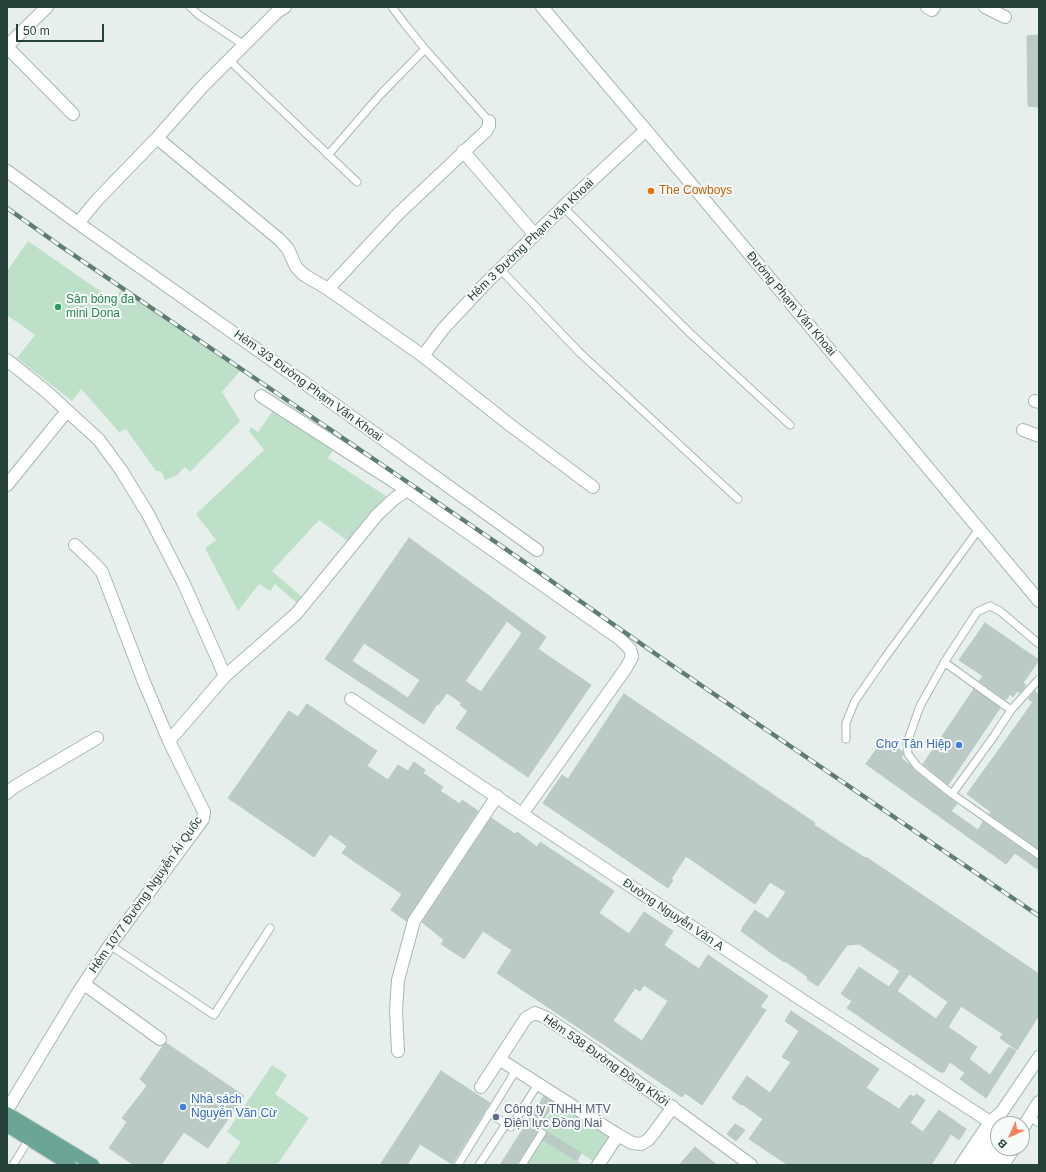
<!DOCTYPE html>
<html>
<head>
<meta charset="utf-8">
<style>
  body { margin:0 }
  #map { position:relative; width:1046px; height:1172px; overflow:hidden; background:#e6efeb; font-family:Helvetica,sans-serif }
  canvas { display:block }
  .frame { position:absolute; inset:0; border:8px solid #24423a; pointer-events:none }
  .north { position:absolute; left:990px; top:1116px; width:40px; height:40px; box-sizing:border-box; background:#f7fbf9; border:1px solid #a3b1ad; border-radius:50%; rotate:225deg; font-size:11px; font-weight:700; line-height:16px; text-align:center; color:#24423a }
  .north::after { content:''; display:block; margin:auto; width:14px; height:18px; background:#f4845f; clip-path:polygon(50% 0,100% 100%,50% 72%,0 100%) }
  .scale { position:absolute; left:16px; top:24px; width:88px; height:18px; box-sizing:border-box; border:2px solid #24423a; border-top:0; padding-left:5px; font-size:12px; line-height:14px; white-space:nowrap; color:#24423a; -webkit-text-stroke:3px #f7fbf9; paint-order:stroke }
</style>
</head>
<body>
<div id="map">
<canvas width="1046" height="1172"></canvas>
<div class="frame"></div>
<div class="north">B</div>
<div class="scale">50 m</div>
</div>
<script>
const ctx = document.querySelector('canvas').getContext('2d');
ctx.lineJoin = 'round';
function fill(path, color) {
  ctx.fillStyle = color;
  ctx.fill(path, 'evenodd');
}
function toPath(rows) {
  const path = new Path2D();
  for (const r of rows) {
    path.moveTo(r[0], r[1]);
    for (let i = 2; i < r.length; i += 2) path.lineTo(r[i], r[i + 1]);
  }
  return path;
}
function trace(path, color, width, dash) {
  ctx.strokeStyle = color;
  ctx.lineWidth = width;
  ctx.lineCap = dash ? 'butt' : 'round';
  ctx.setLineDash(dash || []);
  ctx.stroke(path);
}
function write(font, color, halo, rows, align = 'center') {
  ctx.font = font + ' Helvetica,sans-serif';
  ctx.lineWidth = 4;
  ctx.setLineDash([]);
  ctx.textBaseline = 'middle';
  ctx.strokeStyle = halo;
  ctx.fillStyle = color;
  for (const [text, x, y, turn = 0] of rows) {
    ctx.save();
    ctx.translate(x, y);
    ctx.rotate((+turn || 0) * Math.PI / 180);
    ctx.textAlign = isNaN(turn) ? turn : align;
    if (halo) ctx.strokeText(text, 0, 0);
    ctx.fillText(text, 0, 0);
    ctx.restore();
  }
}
fill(toPath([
  [28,241,113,300,122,289,241,370,222,392,240,421,190,472,185,467,176,476,165,480,161,471,156,471,126,429,119,432,81,389,72,401,17,358,35,335,7,315,7,271],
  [274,409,334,448,328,458,386,496,348,541,319,520,272,571,302,597,297,603,275,584,270,591,259,584,238,611,205,548,216,540,196,514,264,450,249,431,251,427,258,432],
  [272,1065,287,1075,275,1094,309,1118,277,1165,225,1165,241,1142,227,1132],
  [558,1101,609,1136,593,1161,541,1128],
  [543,1140,583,1165,527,1165]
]), '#bfe0c8');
const building = toPath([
  [1039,35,1039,107,1028,106,1027,36,1039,35],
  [409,538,546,637,538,649,591,685,528,777,456,728,468,711,460,705,462,703,447,693,438,705,437,704,424,724,325,659,409,538],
  [507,621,522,633,481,692,465,681,507,621],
  [364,643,420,680,408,698,352,661,364,643],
  [985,623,1039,660,1023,683,1026,685,1020,693,1017,691,1013,697,1010,694,1006,700,979,681,983,676,959,660,985,623],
  [974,689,1000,708,948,785,923,764,974,689],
  [1035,691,1038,694,1039,693,1039,849,989,814,991,812,967,794,1033,702,1028,699,1035,691],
  [624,694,815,823,814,825,865,858,866,857,1039,974,1039,1015,1017,1050,1000,1038,1003,1034,961,1006,948,1027,977,1047,969,1059,990,1075,1009,1047,1016,1051,986,1098,960,1079,965,1073,950,1062,944,1072,940,1072,847,1008,852,1001,841,994,859,967,889,987,900,971,859,944,847,945,818,986,807,979,808,977,785,961,784,962,741,931,743,928,742,928,755,910,768,919,786,892,770,882,755,904,686,856,671,879,673,880,668,888,543,803,562,775,568,779,624,694],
  [909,974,948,1002,936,1019,897,991,909,974],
  [307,704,377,751,367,766,388,780,398,765,408,771,414,762,425,770,423,773,443,787,440,791,460,804,462,800,478,811,408,917,406,921,391,910,402,894,342,853,347,846,330,834,314,857,228,798,289,711,298,717,307,704],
  [884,738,903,752,903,755,901,758,910,765,914,770,957,804,951,811,978,830,983,822,1036,859,1039,860,1039,870,1015,853,1006,864,866,764,884,738],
  [491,818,515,834,517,832,537,847,540,842,614,891,599,913,629,934,644,912,673,931,664,945,668,948,699,969,708,955,768,996,760,1007,766,1010,702,1105,685,1093,682,1097,497,973,512,950,483,931,464,959,441,944,444,940,422,922,491,818],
  [644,985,668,1001,642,1041,613,1021,635,988,640,991,644,985],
  [791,1011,879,1069,866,1088,899,1109,910,1095,914,1097,916,1094,925,1100,910,1123,923,1132,939,1110,966,1129,959,1140,951,1134,931,1165,788,1165,749,1139,763,1119,742,1104,741,1105,732,1098,747,1076,770,1093,791,1062,782,1057,799,1031,785,1021,791,1011],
  [166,1043,244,1096,208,1148,184,1132,161,1165,134,1165,109,1148,127,1122,122,1118,147,1086,140,1079,163,1046,166,1043],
  [441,1071,490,1103,452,1164,420,1144,407,1165,380,1165,441,1071],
  [544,1096,554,1103,539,1127,541,1128,538,1130,535,1135,516,1165,500,1165,544,1096],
  [735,1124,745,1130,736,1141,727,1134,735,1124],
  [547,1132,581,1153,577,1161,543,1140,546,1135,547,1132],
  [695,1147,717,1165,679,1165,695,1147]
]);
fill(building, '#bbcac4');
trace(building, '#b8c9c2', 1);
const lane = toPath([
  [190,7,199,15,244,45],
  [392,7,404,23,425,49,489,121],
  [229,60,357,182],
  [328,155,380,95,425,49],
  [563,207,692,335,790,425],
  [500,269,579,352,738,499],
  [1039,644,1000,611,990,606,977,612,947,658,920,706,907,743,908,754,917,766,952,794,1039,855],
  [944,662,1011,710],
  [846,739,846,723,850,713,855,701,884,659,979,529],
  [952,794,994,736,1011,710,1039,679],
  [110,945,214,1015,270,928],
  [489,1113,511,1127,538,1084],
  [1029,1117,1039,1123],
  [13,1165,29,1139],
  [458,1165,516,1070],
  [479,1165,506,1124],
  [522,1165,542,1133]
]);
const street = toPath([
  [927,7,932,10,934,7],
  [985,7,1005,17],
  [7,46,47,7],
  [7,47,73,114],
  [157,138,280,240,288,249,296,267,304,275,328,289,423,356,510,425,593,487],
  [463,151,535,235],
  [7,171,78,223,334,404,537,550],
  [78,223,98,199,157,138,202,87,277,12,285,7],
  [328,289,398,214,486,131,489,126,489,121],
  [423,356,443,329,484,285,563,207,646,130],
  [7,360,48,393,99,440,121,470,148,514,184,584,225,676],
  [261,396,407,490],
  [1035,401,1039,402],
  [1023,430,1039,436],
  [7,485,67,411],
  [351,699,522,814,796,996,998,1127],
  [169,741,225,676,296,614,377,515,394,499,407,490,620,639,630,649,632,657,626,668,522,814],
  [7,793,14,787,97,738],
  [84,984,160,1039],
  [398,1051,396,1010,398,980,414,921,497,796],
  [499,1059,618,1135],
  [481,1087,526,1018,535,1013,545,1017,595,1051,751,1165],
  [7,1110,79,991,110,945,203,819,204,812,169,741,144,682,102,572,95,564,75,545],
  [598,1165,618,1135,632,1143,641,1144,648,1140,653,1134,673,1107]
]);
const secondary = toPath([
  [542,7,677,167,1039,601],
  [1022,1129,1039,1102],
  [961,1165,990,1122,1001,1113,1039,1057],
  [975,1165,998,1128],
  [989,1165,1000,1148],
  [1003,1165,1014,1148]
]);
const primary = toPath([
  [7,1113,93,1165],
  [7,1126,70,1165]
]);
trace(lane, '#a8b8b2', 9);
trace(street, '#a8b8b2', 14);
trace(secondary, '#a4bbb3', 14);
trace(primary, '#c2cac8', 14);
trace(lane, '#fff', 7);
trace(street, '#fff', 12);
trace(secondary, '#fff', 12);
trace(primary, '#6aa596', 12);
const rail = toPath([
  [7,208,59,245,500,545,670,664,1039,916]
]);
trace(rail, '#5f7d75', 4.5);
trace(rail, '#f7fbf9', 3, [9]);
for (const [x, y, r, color] of [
  [651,191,4,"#e8710a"],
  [58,307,4,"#2e9e5b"],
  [959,745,4,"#3f7fe0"],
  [183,1107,4,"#3f7fe0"],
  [496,1117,4,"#5c6f8a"]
]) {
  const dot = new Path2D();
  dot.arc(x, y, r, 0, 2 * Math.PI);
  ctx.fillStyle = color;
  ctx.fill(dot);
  trace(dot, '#f7fbf9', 1.5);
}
write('12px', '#c56008', '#f7fbf9', [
  ["The Cowboys",659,191]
], 'left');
write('12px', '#24423a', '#f7fbf9', [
  ["Hẻm 3 Đường Phạm Văn Khoai",531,240,-44],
  ["Đường Phạm Văn Khoai",791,304,50],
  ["Hẻm 3/3 Đường Phạm Văn Khoai",308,386,36],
  ["Hẻm 1077 Đường Nguyễn Ái Quốc",146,895,-55],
  ["Đường Nguyễn Văn A",673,915,34],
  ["Hẻm 538 Đường Đồng Khởi",606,1061,35]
]);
write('12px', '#27864d', '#f7fbf9', [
  ["Sân bóng đa",66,300],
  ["mini Dona",66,314]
], 'left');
write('12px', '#366cbe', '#f7fbf9', [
  ["Chợ Tân Hiệp",951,745],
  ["Nhà sách",191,1100,"left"],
  ["Nguyễn Văn Cừ",191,1114,"left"]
], 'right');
write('12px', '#4e5e75', '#f7fbf9', [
  ["Công ty TNHH MTV",504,1110],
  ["Điện lực Đồng Nai",504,1124]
], 'left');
</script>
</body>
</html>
